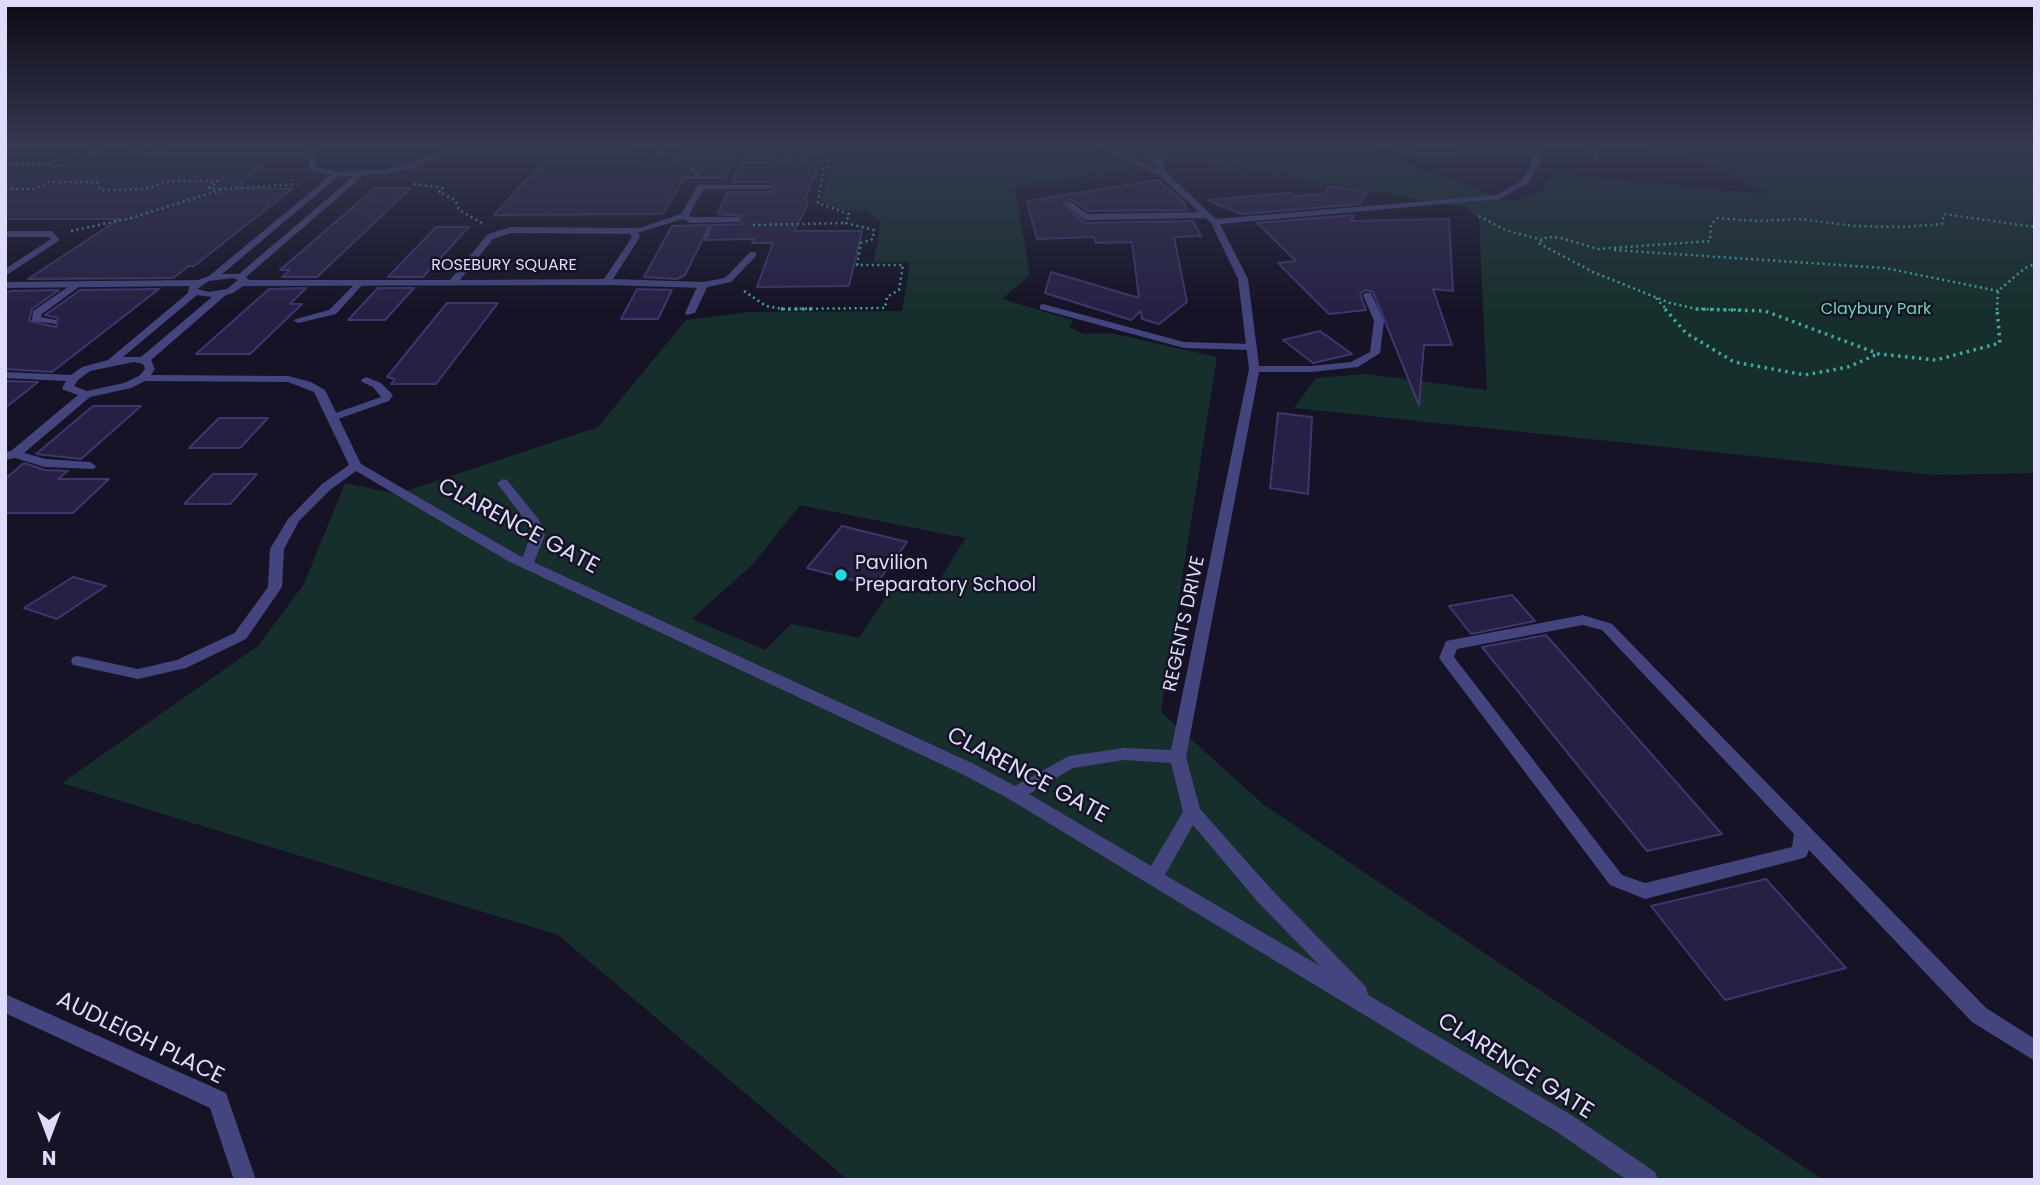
<!DOCTYPE html>
<html>
<head>
<meta charset="utf-8">
<style>
  body { margin:0 }
  #map { position:relative; width:2040px; height:1185px; overflow:hidden; background:#151325; font-family:Poppins,sans-serif }
  canvas { display:block }
  .frame { position:absolute; inset:0; border:7px solid #dedcfa; pointer-events:none }
  .north { position:absolute; left:14px; top:1101px; width:70px; height:70px; -webkit-text-stroke:5px #151325; paint-order:stroke; rotate:180deg; font-size:19px; font-weight:700; line-height:28px; text-align:center; color:#dedcfa }
  .north::after { content:''; display:block; margin:auto; width:24px; height:32px; background:#dedcfa; clip-path:polygon(50% 0,100% 100%,50% 72%,0 100%) }
</style>
</head>
<body>
<div id="map">
<canvas width="2040" height="1185"></canvas>
<div class="frame"></div>
<div class="north">N</div>
</div>
<script>
const ctx = document.querySelector('canvas').getContext('2d');
ctx.lineJoin = 'round';
function fill(path, color) {
  ctx.fillStyle = color;
  ctx.fill(path, 'evenodd');
}
function toPath(rows) {
  const path = new Path2D();
  for (const r of rows) {
    path.moveTo(r[0], r[1]);
    for (let i = 2; i < r.length; i += 2) path.lineTo(r[i], r[i + 1]);
  }
  return path;
}
function trace(path, color, width, dash) {
  ctx.strokeStyle = color;
  ctx.lineWidth = width;
  ctx.lineCap = dash ? 'butt' : 'round';
  ctx.setLineDash(dash || []);
  ctx.stroke(path);
}
function write(font, color, halo, rows, align = 'center') {
  ctx.font = font + ' Poppins,sans-serif';
  ctx.lineWidth = 5;
  ctx.setLineDash([]);
  ctx.textBaseline = 'middle';
  ctx.strokeStyle = halo;
  ctx.fillStyle = color;
  for (const [text, x, y, turn = 0] of rows) {
    ctx.save();
    ctx.translate(x, y);
    ctx.rotate((+turn || 0) * Math.PI / 180);
    ctx.textAlign = isNaN(turn) ? turn : align;
    if (halo) ctx.strokeText(text, 0, 0);
    ctx.fillText(text, 0, 0);
    ctx.restore();
  }
}
fill(toPath([
  [146,146,305,146,290,149,153,150],
  [753,146,1088,146,1137,169,1015,187,1030,275,1002,299,1073,320,1070,327,1083,334,1110,333,1217,357,1161,712,1264,805,1823,1180,848,1180,558,935,62,783,258,646,304,584,345,483,397,494,598,427,686,320,750,312,902,311,910,262,874,262,881,222,866,211,839,210,821,201,831,161,820,157,749,157],
  [800,505,965,538,965,539,930,595,893,586,859,638,791,624,765,650,692,619,753,564],
  [1110,146,1364,146,1512,203,1543,189,1554,174,1765,194,1736,176,1696,161,1645,152,1641,146,2035,146,2035,473,1933,475,1294,408,1316,378,1366,374,1487,390,1479,220,1468,208,1238,168,1172,160,1152,165]
]), '#172f2c');
const building = toPath([
  [682,147,741,147,725,178,684,178,663,214,494,215,544,161,672,162,682,147],
  [805,159,817,170,805,199,808,201,805,210,794,231,862,231,849,286,757,287,773,243,752,243,754,239,705,240,712,225,742,224,741,216,717,214,728,192,769,192,775,188,769,182,732,182,742,163,797,162,805,159],
  [5,165,264,165,238,183,244,183,238,188,292,189,194,266,189,266,173,278,28,279,119,219,5,219,5,165],
  [1158,180,1183,201,1187,210,1088,211,1070,198,1064,205,1085,223,1193,221,1201,236,1174,237,1187,302,1159,324,1142,319,1141,311,1131,320,1045,293,1051,272,1139,298,1132,242,1096,243,1094,237,1037,239,1027,201,1158,180],
  [1329,186,1367,192,1360,204,1242,214,1207,200,1291,193,1295,196,1324,194,1329,186],
  [375,188,411,188,317,277,282,277,290,270,280,270,375,188],
  [1354,215,1351,221,1449,219,1453,291,1433,289,1452,345,1424,345,1419,405,1373,292,1365,290,1360,294,1366,310,1329,314,1278,263,1296,261,1257,223,1354,215],
  [710,225,685,275,677,279,644,277,672,226,710,225],
  [436,227,469,227,423,277,388,277,436,227],
  [306,288,290,304,302,304,250,354,196,354,269,289,306,288],
  [378,288,414,288,385,320,348,320,378,288],
  [159,289,52,372,5,369,5,294,11,291,59,290,32,309,29,321,56,327,58,318,45,315,80,290,159,289],
  [637,289,672,290,658,319,621,319,637,289],
  [447,303,498,303,436,384,391,384,395,379,387,377,447,303],
  [1320,331,1352,354,1313,363,1283,340,1320,331],
  [5,381,38,382,5,408,5,381],
  [93,406,141,406,81,459,36,454,93,406],
  [1278,413,1312,417,1308,494,1270,488,1278,413],
  [219,418,268,418,240,448,189,448,219,418],
  [24,463,45,470,68,471,58,479,109,479,73,513,5,513,5,479,24,463],
  [213,474,257,474,230,504,184,504,213,474],
  [842,526,907,542,875,586,807,568,842,526],
  [73,577,106,586,57,619,24,608,73,577],
  [1512,595,1535,621,1471,634,1449,606,1512,595],
  [1546,635,1722,834,1647,851,1482,647,1546,635],
  [1766,879,1846,968,1725,1000,1651,906,1766,879]
]);
fill(building, '#262144');
trace(building, '#3e366d', 2);
trace(toPath([
  [5,164,45,164,70,157],
  [697,174,691,167,701,159,744,158],
  [414,184,443,188,439,192,455,200,459,210,482,223],
  [5,189,34,189,48,182,97,182,100,190,146,189,171,181,218,181,209,188,223,189],
  [1479,216,1505,230,1542,240],
  [753,225,846,223],
  [71,231,131,218,224,189,297,184],
  [1614,250,1885,268,1998,291],
  [744,291,766,306,783,309,885,308,887,297,899,290,903,265,857,265,861,243,873,239,874,230,846,223,849,214,818,203,823,170,827,169,828,161,744,158,750,146],
  [1656,298,1667,310],
  [1747,310,1697,309,1670,303,1593,272,1538,243,1547,237,1561,238,1598,249,1710,241,1711,224,1718,218,1758,221,1801,219,1854,226,1903,227,1942,224,1944,214,2035,227],
  [1997,310,1998,291,2025,268,2035,264]
]), '#40aa9e', 2.5, [2, 3.5]);
trace(toPath([
  [781,309,812,309],
  [1665,309,1686,333,1734,362,1805,375,1848,367,1878,354],
  [1696,309,1765,311,1879,354,1936,360,2000,343,1997,309]
]), '#40aa9e', 3.5, [2.5, 4.5]);
fill(toPath([
  [101,146,110,146,89,159,82,157,101,146],
  [659,146,667,146,660,158,654,158,659,146],
  [1094,146,1104,146,1166,173,1159,175,1094,146],
  [1145,146,1153,146,1163,162,1162,164,1156,164,1145,146],
  [1394,146,1420,152,1445,153,1504,147,1538,153,1534,155,1504,151,1445,157,1419,156,1394,149,1394,146],
  [1589,146,1597,146,1600,162,1593,160,1589,146],
  [698,185,769,185,773,187,769,189,704,189,689,215,692,217,737,217,740,218,740,222,690,223,683,219,634,234,630,231,681,214,698,185],
  [1070,201,1087,214,1207,212,1211,215,1207,218,1085,220,1067,206,1066,204,1070,201],
  [359,280,364,283,336,314,298,323,293,320,329,310,359,280],
  [75,282,83,284,42,314,41,317,56,320,56,324,32,321,33,311,75,282],
  [703,282,708,285,695,313,686,315,685,313,698,285,703,282],
  [1043,304,1184,342,1252,344,1257,347,1252,350,1184,348,1040,309,1040,305,1043,304],
  [366,377,381,383,393,395,389,401,338,419,330,419,330,415,381,397,373,387,362,382,361,380,366,377],
  [503,479,507,480,539,520,545,535,532,567,527,568,520,564,531,535,528,524,497,483,503,479],
  [1583,615,1612,624,1986,1008,2035,1039,2035,1061,1972,1022,1809,850,1806,857,1800,859,1645,899,1610,885,1439,658,1446,641,1583,615],
  [1583,625,1602,630,1794,834,1792,847,1645,883,1622,875,1454,657,1457,649,1583,625],
  [241,630,248,635,246,639,186,668,138,679,78,666,73,665,71,661,73,657,78,656,138,669,177,660,241,630]
]), '#44457e');
fill(toPath([
  [130,146,138,146,136,149,145,152,307,152,314,146,322,146,313,154,316,167,337,172,384,170,411,163,450,146,454,148,450,151,618,150,629,146,639,146,619,154,441,155,417,167,384,174,364,175,246,277,249,280,450,280,487,235,497,231,511,227,634,228,637,229,640,237,613,279,703,282,725,278,750,252,756,252,756,256,731,282,703,288,607,285,243,286,233,293,226,295,151,360,155,369,151,375,288,376,311,382,325,390,361,464,518,555,972,763,1015,786,1069,756,1124,748,1171,750,1249,369,1238,279,1211,223,1159,175,1156,160,1162,160,1166,172,1216,219,1497,195,1521,181,1533,162,1528,146,1536,146,1541,162,1528,183,1499,199,1220,224,1248,279,1259,366,1311,366,1351,362,1370,352,1374,321,1363,295,1365,293,1371,293,1384,321,1380,353,1358,367,1311,372,1259,372,1186,757,1200,809,1271,889,1366,987,1368,995,1573,1116,1655,1172,1658,1180,1627,1180,1557,1132,1009,799,960,773,508,561,356,471,330,490,299,521,284,549,282,587,246,639,236,639,234,635,236,631,268,587,270,549,288,519,322,484,349,465,314,392,288,382,145,381,131,388,90,397,24,453,46,459,90,462,96,466,94,469,45,467,15,458,5,460,5,452,11,451,78,395,64,390,62,388,66,381,5,378,5,372,71,375,82,367,108,360,188,293,189,286,5,288,5,282,198,280,209,276,331,175,310,170,306,156,144,156,128,152,130,146],
  [339,176,354,176,239,274,222,274,339,176],
  [511,233,630,234,632,237,604,279,460,280,493,239,511,233],
  [233,278,238,280,227,289,209,292,197,289,209,281,233,278],
  [197,295,212,297,141,357,123,357,197,295],
  [134,362,143,364,145,369,139,376,124,383,87,391,74,386,78,380,90,371,134,362],
  [1124,760,1171,763,1183,812,1151,866,1029,794,1073,768,1124,760],
  [1193,825,1257,901,1320,966,1165,875,1193,825],
  [5,231,52,231,60,240,5,276,5,269,51,239,49,237,5,237,5,231],
  [5,994,226,1093,256,1180,234,1180,210,1108,5,1013,5,994]
]), '#44457e');
const sky = ctx.createLinearGradient(0, 0, 0, 312);
sky.addColorStop(0, '#0c0a14');
sky.addColorStop(0.47, '#353951');
sky.addColorStop(1, '#35395100');
ctx.fillStyle = sky;
ctx.fillRect(0, 0, 2040, 312);
for (const [x, y, r, color] of [
  [841,575,7,"#22d8e1"]
]) {
  const dot = new Path2D();
  dot.arc(x, y, r, 0, 2 * Math.PI);
  ctx.fillStyle = color;
  ctx.fill(dot);
  trace(dot, '#151325', 2.5);
}
write('16px', '#dedcfa', '#151325', [
  ["ROSEBURY SQUARE",504,266]
]);
write('16px', '#71d1b4', '#151325', [
  ["Claybury Park",1876,310]
]);
write('19px', '#dedcfa', '#151325', [
  ["Pavilion",855,564],
  ["Preparatory School",855,586]
], 'left');
write('19px', '#dedcfa', '#151325', [
  ["REGENTS DRIVE",1185,624,-78]
]);
write('23px', '#dedcfa', '#151325', [
  ["CLARENCE GATE",518,527,28],
  ["CLARENCE GATE",1027,776,28],
  ["AUDLEIGH PLACE",140,1039,26],
  ["CLARENCE GATE",1515,1067,32]
]);
</script>
</body>
</html>
